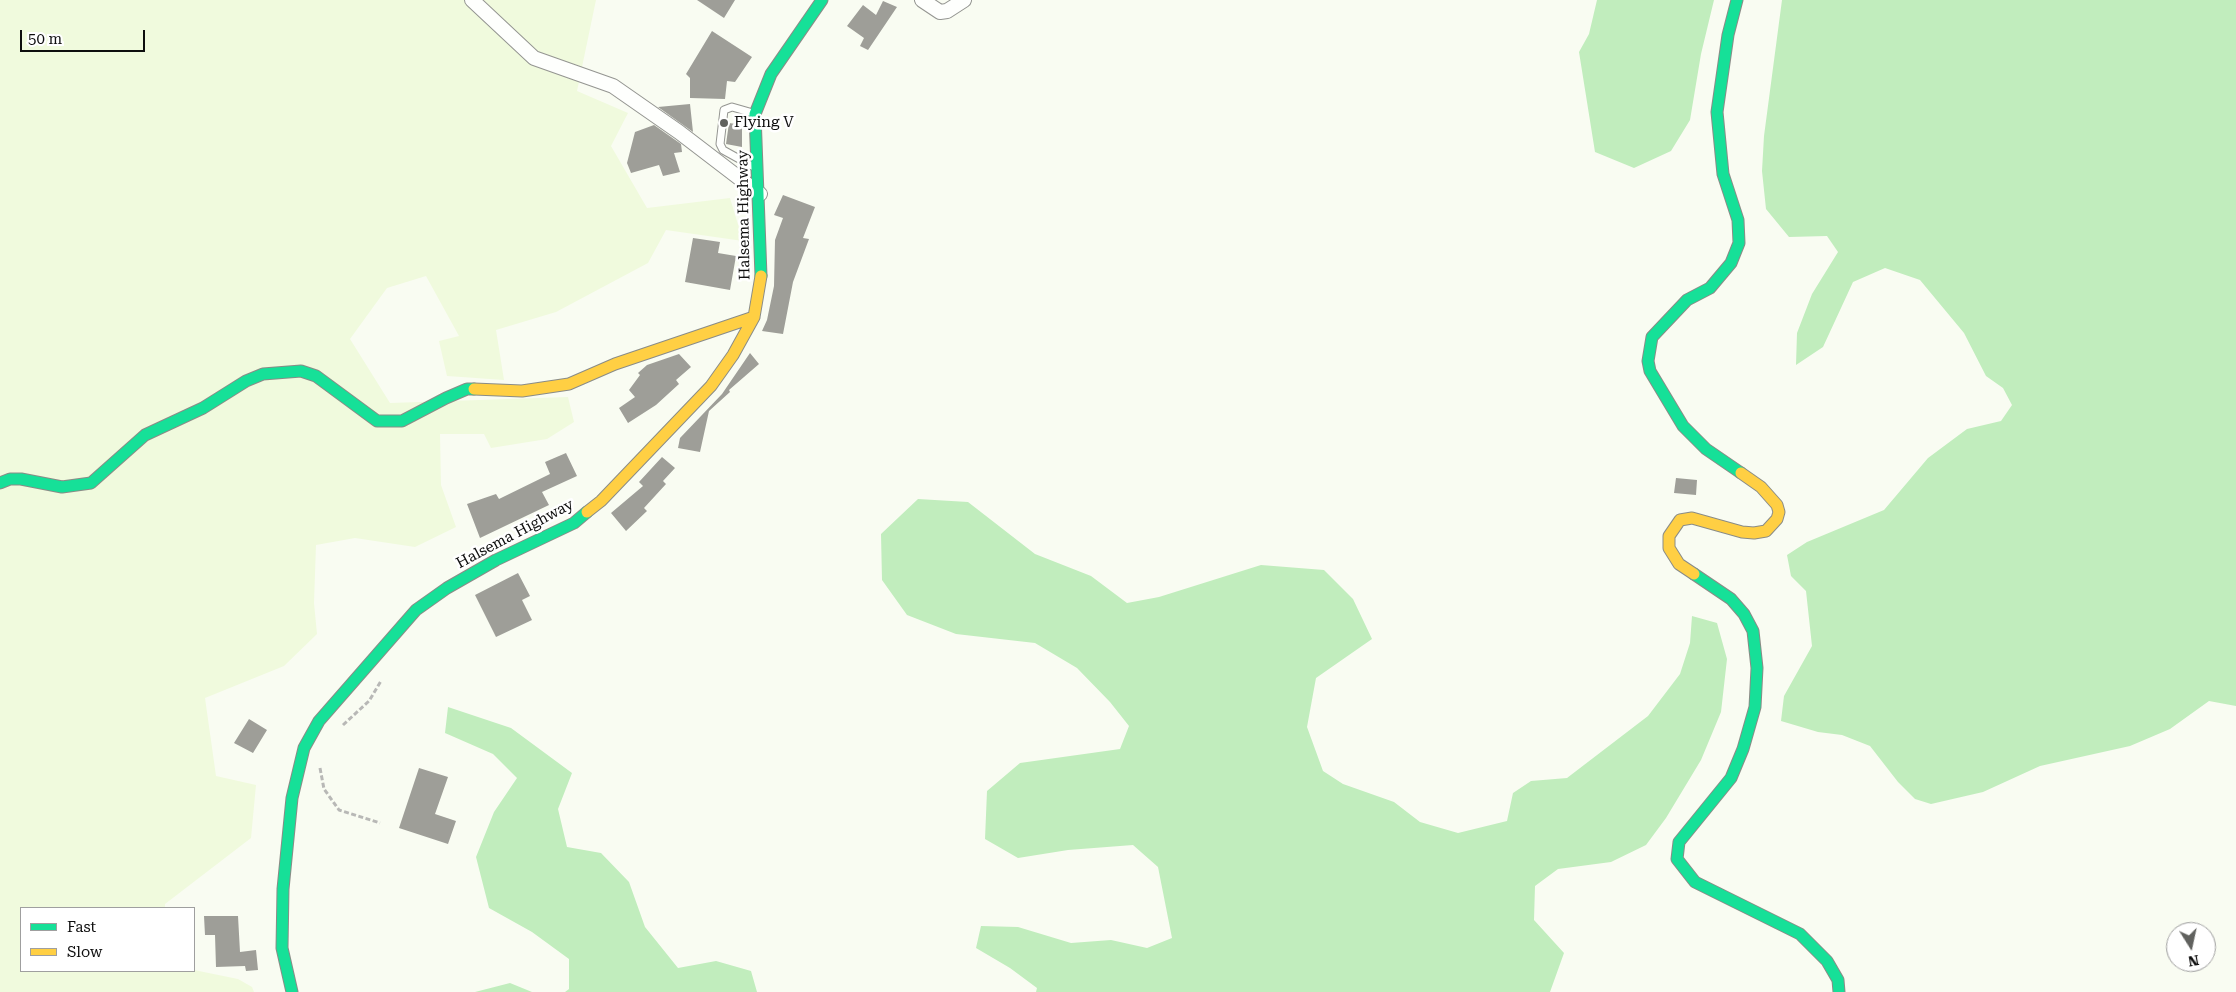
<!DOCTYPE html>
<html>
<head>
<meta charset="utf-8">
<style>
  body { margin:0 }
  #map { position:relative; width:2236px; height:992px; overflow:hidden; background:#f9fcf2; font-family:"Roboto Serif",serif }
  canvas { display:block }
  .legend { position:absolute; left:20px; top:907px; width:175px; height:65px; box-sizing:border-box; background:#fff; border:1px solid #9f9f9f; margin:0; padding:6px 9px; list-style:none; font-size:15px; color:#0e0e0e }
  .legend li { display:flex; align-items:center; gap:10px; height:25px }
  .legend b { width:25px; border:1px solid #9f9f9f }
  .north { position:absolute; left:2166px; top:922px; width:50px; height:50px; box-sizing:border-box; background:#fff; border:1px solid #9f9f9f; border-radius:50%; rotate:170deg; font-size:14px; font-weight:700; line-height:20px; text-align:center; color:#0e0e0e }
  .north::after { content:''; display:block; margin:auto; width:18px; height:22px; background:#60615e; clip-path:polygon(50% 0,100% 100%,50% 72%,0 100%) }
  .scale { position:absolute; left:20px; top:30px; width:125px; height:22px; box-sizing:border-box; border:2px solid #0e0e0e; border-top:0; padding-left:6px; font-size:15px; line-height:18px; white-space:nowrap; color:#0e0e0e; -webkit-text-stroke:4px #fff; paint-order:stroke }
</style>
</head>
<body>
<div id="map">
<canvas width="2236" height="992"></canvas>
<ul class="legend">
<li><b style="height:6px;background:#16e098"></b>Fast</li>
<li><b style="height:6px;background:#ffcf43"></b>Slow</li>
</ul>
<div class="north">N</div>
<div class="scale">50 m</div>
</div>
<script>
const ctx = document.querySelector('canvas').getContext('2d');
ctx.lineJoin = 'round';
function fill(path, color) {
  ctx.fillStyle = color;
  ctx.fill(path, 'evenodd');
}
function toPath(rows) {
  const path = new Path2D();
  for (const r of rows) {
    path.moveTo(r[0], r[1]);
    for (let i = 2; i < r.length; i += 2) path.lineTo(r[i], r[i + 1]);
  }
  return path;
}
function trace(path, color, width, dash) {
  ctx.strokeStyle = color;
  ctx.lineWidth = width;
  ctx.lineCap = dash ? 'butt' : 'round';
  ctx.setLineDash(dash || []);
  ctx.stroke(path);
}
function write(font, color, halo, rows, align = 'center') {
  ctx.font = font + ' "Roboto Serif",serif';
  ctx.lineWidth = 5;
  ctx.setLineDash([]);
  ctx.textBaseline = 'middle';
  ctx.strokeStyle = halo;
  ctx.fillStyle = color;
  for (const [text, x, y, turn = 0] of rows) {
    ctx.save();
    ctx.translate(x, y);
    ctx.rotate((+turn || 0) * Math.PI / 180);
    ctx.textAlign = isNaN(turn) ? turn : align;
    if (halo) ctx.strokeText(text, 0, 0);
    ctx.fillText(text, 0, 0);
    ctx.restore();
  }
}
fill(toPath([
  [0,0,596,0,577,91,628,113,611,146,647,208,730,198,743,241,666,230,648,263,556,312,496,330,504,380,447,376,439,341,459,336,426,276,387,288,350,339,390,403,568,397,574,422,547,439,491,448,484,434,440,434,441,485,456,527,415,547,355,538,316,545,314,603,317,634,284,666,205,698,216,776,256,785,251,838,165,904,165,908,21,908,21,971,194,970,238,979,252,987,254,992,0,992]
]), '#f0fadd');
fill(toPath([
  [1597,0,1714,0,1701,54,1690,120,1671,151,1634,168,1595,152,1579,52,1589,34],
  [1782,0,2236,0,2236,706,2209,701,2170,729,2130,746,2040,766,1983,792,1931,804,1915,799,1898,782,1870,746,1842,735,1818,732,1781,721,1784,696,1812,646,1806,591,1791,576,1787,555,1807,542,1884,510,1928,458,1967,429,2001,421,2012,405,2003,388,1986,376,1964,333,1920,280,1885,268,1853,282,1823,347,1796,365,1797,333,1812,294,1838,252,1827,236,1789,237,1766,209,1762,171,1764,136],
  [918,499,968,502,1035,554,1091,576,1127,603,1159,597,1261,565,1324,570,1353,599,1372,639,1316,678,1307,727,1323,771,1343,784,1394,802,1420,822,1458,833,1507,821,1513,793,1531,781,1567,778,1648,716,1680,674,1690,643,1692,616,1717,623,1727,659,1721,712,1701,760,1666,818,1646,845,1611,862,1558,869,1535,886,1534,920,1564,953,1550,992,1036,992,1037,988,1010,968,976,948,981,926,1018,927,1071,943,1111,940,1147,948,1172,938,1158,867,1133,845,1068,850,1018,858,985,839,987,791,1020,763,1120,749,1129,726,1110,702,1077,668,1035,643,956,634,907,615,882,580,881,534],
  [448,707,511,728,572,773,558,809,567,847,601,853,629,882,645,927,678,968,716,961,751,971,757,992,565,992,569,989,569,959,532,932,489,908,476,857,494,812,517,778,493,754,445,733],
  [510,983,532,992,475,992]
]), '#c1edbd');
fill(toPath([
  [697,0,735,0,724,18],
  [883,1,897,7,868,50,860,46,864,38,847,26,863,5,876,15],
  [712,31,752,57,735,82,727,81,725,99,690,98,690,78,686,74],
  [690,104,693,132,658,107],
  [729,123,742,125,742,147,726,144],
  [654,125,681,144,682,152,674,153,680,172,663,176,659,165,631,173,627,163,635,132],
  [783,195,815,207,803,238,809,239,793,282,783,334,762,331,767,320,774,286,775,240,783,218,774,215],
  [693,238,720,242,718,253,736,256,730,290,685,282],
  [750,353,759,364,729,390,730,392,709,411,700,452,678,448,680,438,722,394],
  [679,354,691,367,676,380,679,384,656,405,628,423,619,408,635,397,629,390,640,375,638,373,647,365],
  [566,453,577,476,542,492,549,505,480,538,467,504,496,494,499,499,550,474,545,462],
  [662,457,675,468,663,481,666,484,644,508,647,511,626,531,611,513,643,486,639,482],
  [1676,478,1697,480,1696,495,1674,493],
  [518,573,530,596,522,600,532,620,496,637,475,595],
  [249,719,267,730,253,753,234,743],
  [419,768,448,777,435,814,456,821,448,844,399,828],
  [204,916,238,916,240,952,256,950,258,970,246,971,245,966,216,967,215,935,205,935]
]), '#9e9e98');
const lane = toPath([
  [752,166,723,150,720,144,724,110,732,107,753,113]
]);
const street = toPath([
  [472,0,534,58,613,86,679,132,760,194],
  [922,0,940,12,947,11,964,0]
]);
const fast = toPath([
  [1737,0,1728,35,1717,112,1723,174,1738,220,1739,243,1731,263,1710,288,1687,300,1652,337,1648,361,1650,371,1683,426,1706,449,1741,473],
  [761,276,755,114,771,74,822,0],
  [0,483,10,479,21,479,62,487,91,483,145,435,203,408,246,381,263,374,301,371,316,376,377,421,402,421,446,398,467,389,474,389],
  [1694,574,1731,599,1744,614,1753,631,1757,668,1755,707,1743,749,1731,778,1679,842,1677,859,1695,882,1800,934,1827,961,1838,980,1839,992],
  [292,992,282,948,283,889,292,798,304,748,319,721,416,610,447,588,496,560,574,523,587,512]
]);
const slow = toPath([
  [474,389,522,391,569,384,615,364,754,317],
  [587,512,601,501,711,386,733,355,754,317,761,276],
  [1694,574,1679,564,1669,548,1669,536,1680,520,1692,518,1742,532,1754,533,1766,531,1777,519,1779,512,1777,505,1761,487,1741,473]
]);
trace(lane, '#949591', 9);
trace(street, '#949591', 16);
trace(fast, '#8a8c87', 13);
trace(slow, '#8a8c87', 13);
trace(toPath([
  [343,725,369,701,381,681],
  [320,768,324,789,339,810,380,823]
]), '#b8b8b6', 3, [5, 2.5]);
trace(lane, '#fefffd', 7);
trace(street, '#fefffd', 14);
trace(fast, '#16e098', 11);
trace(slow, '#ffcf43', 11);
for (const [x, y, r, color] of [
  [724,123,5,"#60615e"]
]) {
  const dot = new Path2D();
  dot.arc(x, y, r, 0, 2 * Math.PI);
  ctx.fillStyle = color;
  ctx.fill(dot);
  trace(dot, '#fff', 2);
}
write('15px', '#0e0e0e', '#fff', [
  ["Flying V",734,123]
], 'left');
write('15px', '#0e0e0e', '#fff', [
  ["Halsema Highway",744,215,-91],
  ["Halsema Highway",515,534,-28]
]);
</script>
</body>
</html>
